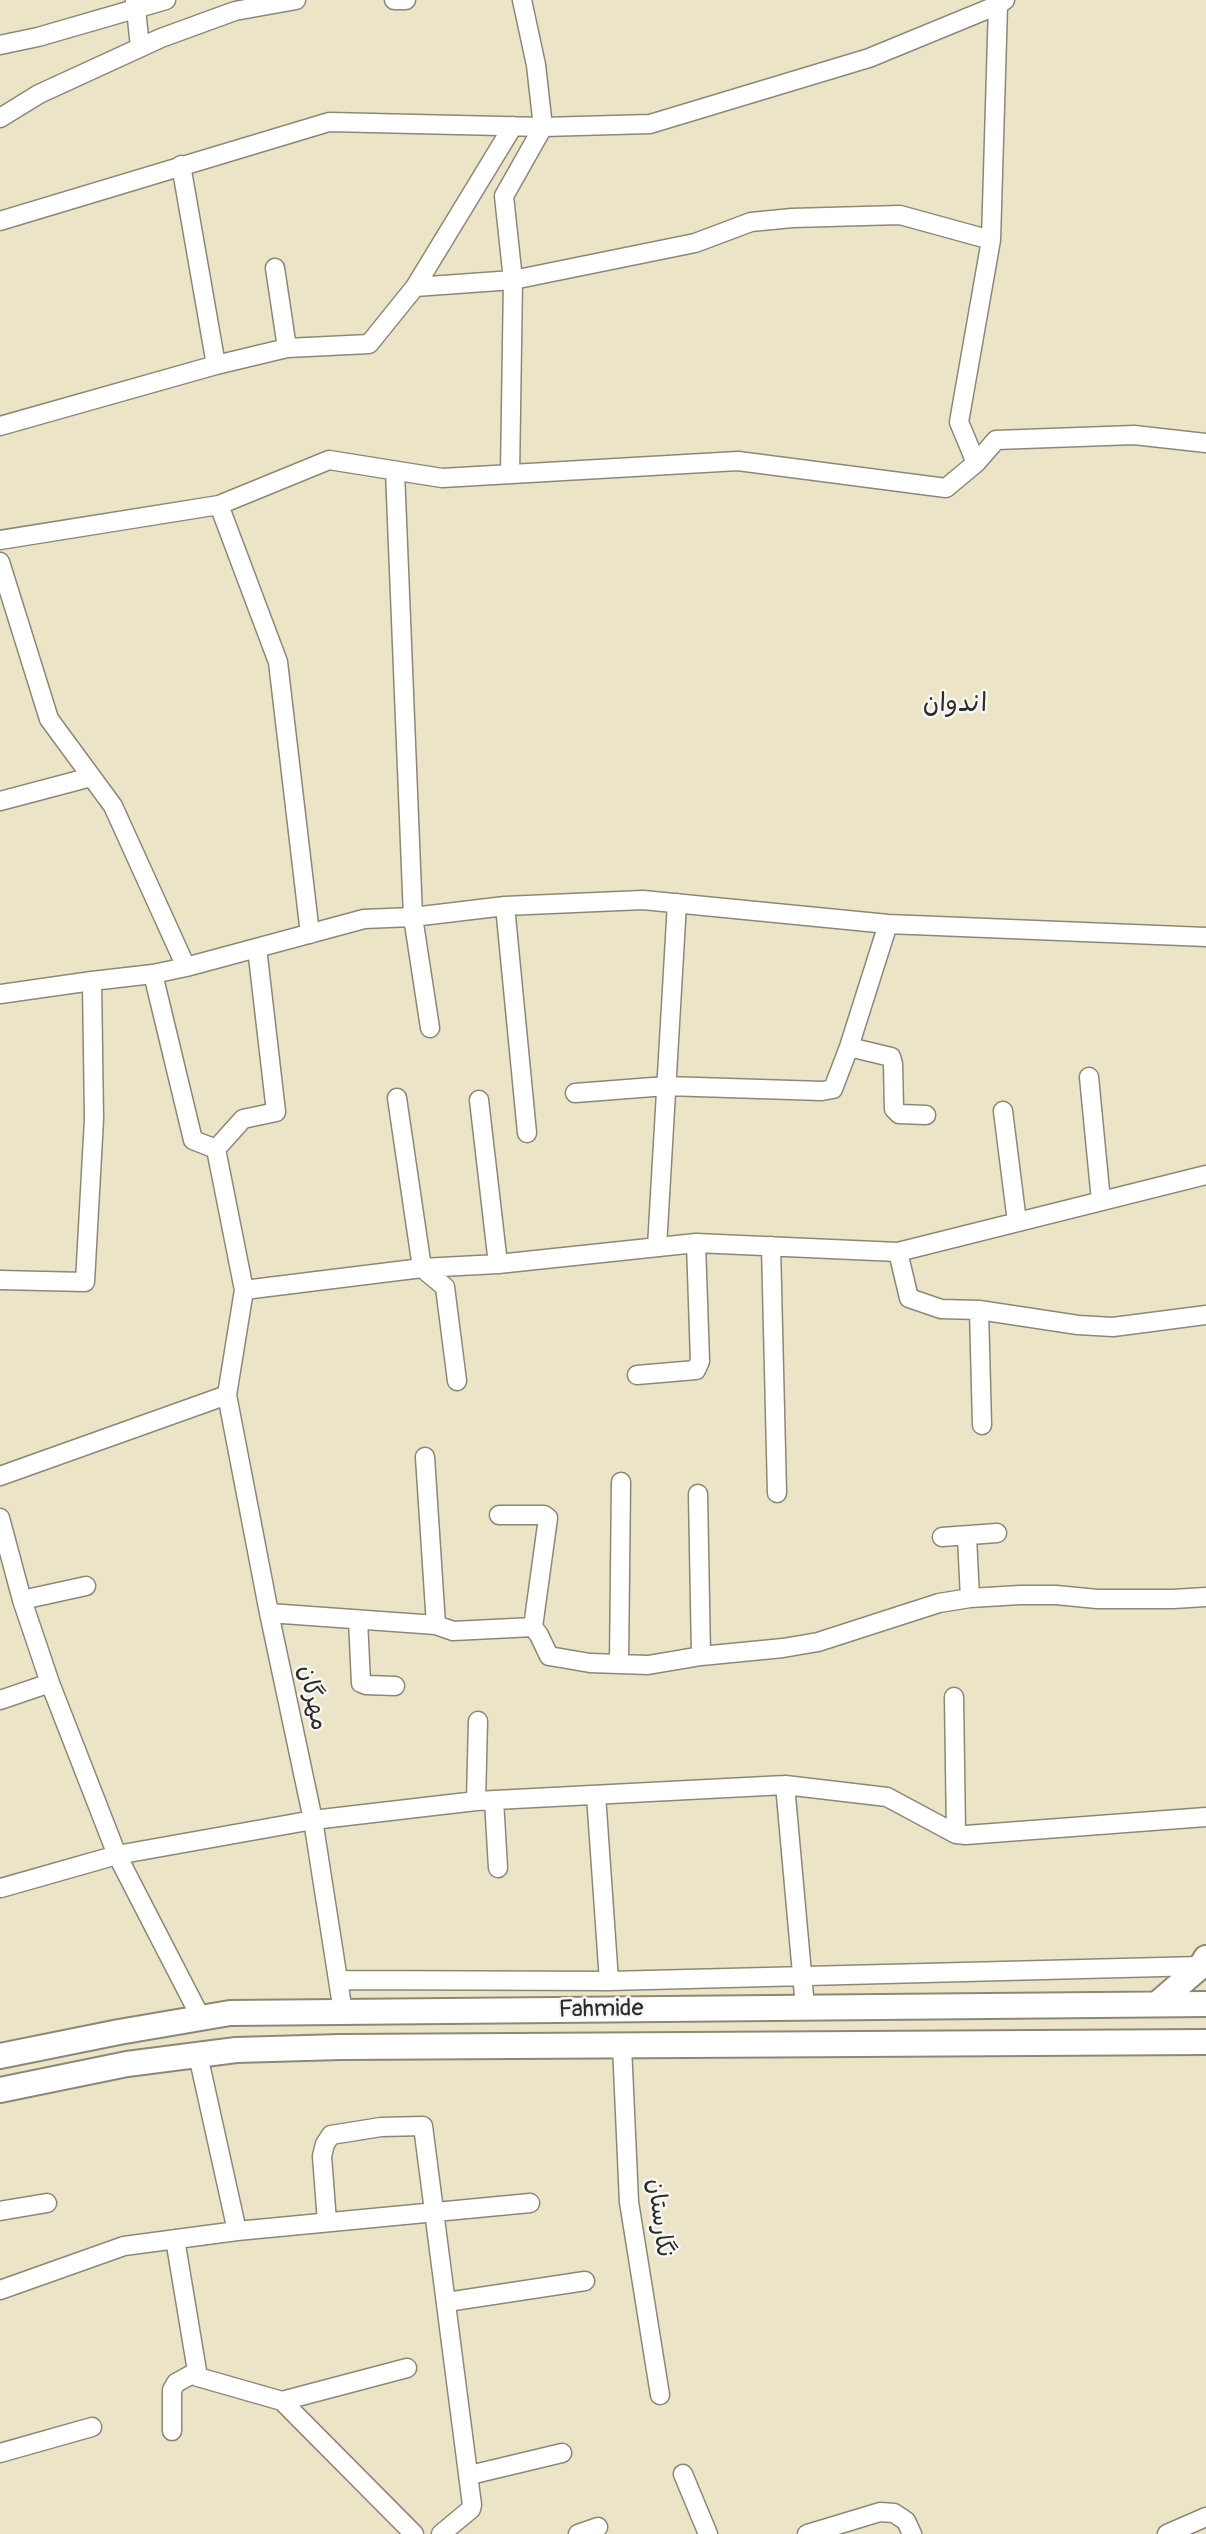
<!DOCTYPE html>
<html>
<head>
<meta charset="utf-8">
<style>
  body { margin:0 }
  canvas { display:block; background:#ece4c6 }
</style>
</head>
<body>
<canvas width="1206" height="2534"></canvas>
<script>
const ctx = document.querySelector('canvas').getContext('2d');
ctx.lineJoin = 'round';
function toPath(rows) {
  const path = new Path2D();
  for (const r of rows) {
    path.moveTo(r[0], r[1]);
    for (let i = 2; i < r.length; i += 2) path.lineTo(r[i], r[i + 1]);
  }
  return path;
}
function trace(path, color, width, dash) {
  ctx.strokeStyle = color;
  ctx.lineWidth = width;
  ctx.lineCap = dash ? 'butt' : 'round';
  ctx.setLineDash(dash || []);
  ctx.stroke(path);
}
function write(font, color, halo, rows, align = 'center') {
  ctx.font = font + ' Pangolin,"Playpen Sans Arabic",sans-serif';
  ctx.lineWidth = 5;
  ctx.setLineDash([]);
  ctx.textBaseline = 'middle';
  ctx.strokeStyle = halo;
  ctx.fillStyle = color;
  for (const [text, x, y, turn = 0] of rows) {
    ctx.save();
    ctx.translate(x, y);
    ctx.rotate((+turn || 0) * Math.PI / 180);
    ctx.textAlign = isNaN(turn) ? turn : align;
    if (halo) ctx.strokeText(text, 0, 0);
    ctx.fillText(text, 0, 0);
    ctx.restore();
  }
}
const street = toPath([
  [135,0,140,47],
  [394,0,406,0],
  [0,45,38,37,166,0],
  [0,118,39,94,161,38,235,11,296,0],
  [181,165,216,365],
  [0,221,329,122,543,127,650,124,869,58,998,5,1005,0],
  [991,240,998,5],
  [275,268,287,348],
  [415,287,513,280,695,243,751,222,792,218,900,215,991,240,959,422,976,463],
  [0,426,216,365,287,348,369,344,415,287,513,126],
  [395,471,413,917,430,1028],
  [510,474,513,280,504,196,543,127,536,65,522,0],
  [219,505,278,662,310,934],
  [0,540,219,505,329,460,442,478,738,461,946,488,976,463,996,440,1134,435,1206,443],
  [0,562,49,719,113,806,186,967],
  [0,801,91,777],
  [505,906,527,1133],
  [153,974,193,1140,216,1149,244,1290],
  [0,994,92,981],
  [849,1047,891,1057,893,1064,894,1109,899,1114,926,1115],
  [1089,1077,1101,1201],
  [575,1093,666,1086,822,1091,833,1089,849,1047,888,924],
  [397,1098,422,1268,445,1287,457,1381],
  [479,1100,498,1264],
  [1003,1111,1017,1222],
  [216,1149,243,1119,276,1112,257,948],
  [771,1246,777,1493],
  [657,1247,677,903],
  [898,1252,909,1298,941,1309,979,1310,1078,1325,1113,1327,1206,1315],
  [0,1280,85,1282,94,1119,92,981,153,974,186,967,364,919,413,917,505,906,643,900,888,924,1206,937],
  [979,1310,982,1425],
  [637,1375,696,1370,700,1361,696,1243],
  [227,1395,269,1613,313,1820,343,2012],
  [425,1457,436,1625],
  [0,1476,227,1395,244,1290,422,1268,498,1264,696,1243,898,1252,1206,1175],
  [698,1494,701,1656],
  [499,1515,544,1515,548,1518,533,1627],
  [0,1518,22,1600,50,1683,117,1855,201,2018],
  [942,1537,997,1533],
  [967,1537,970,1598],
  [22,1600,86,1586],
  [269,1613,436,1625,453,1631,533,1627,539,1635,549,1656,590,1663,648,1665,701,1656,783,1648,818,1642,939,1603,970,1598,1020,1595,1056,1595,1097,1599,1173,1599,1206,1597],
  [358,1620,361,1683,366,1685,395,1686],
  [619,1663,621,1482],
  [954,1697,956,1834],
  [0,1700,50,1683],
  [785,1785,805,2007],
  [596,1795,609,1981],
  [494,1800,498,1868],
  [476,1801,478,1721],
  [1,1888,117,1855,313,1820,476,1801,785,1785,887,1797,956,1834,966,1835,1206,1817],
  [338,1980,609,1981,1201,1966],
  [622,2046,629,2202,660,2395],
  [0,2211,47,2203],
  [327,2222,322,2156,325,2144,331,2135,381,2127,423,2126,472,2505,471,2509,441,2534],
  [237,2231,530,2203],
  [175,2239,198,2377,282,2401,414,2534],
  [0,2290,124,2246,237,2231,198,2055],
  [447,2302,585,2281],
  [282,2401,407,2368],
  [172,2431,172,2390,176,2383,196,2372],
  [0,2453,92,2427],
  [683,2474,708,2534],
  [470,2475,562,2453],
  [578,2534,598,2527],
  [807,2534,880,2512,894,2513,906,2521,912,2534],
  [1167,2534,1206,2517]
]);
const secondary = toPath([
  [1157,2004,1201,1966,1206,1958],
  [0,2056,119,2032,230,2013,1206,2004],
  [0,2090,127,2064,236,2050,341,2047,1206,2042]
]);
trace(street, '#8c8878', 21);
trace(secondary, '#8c8878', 28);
trace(street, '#fff', 18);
trace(secondary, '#fff', 24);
write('24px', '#2b2b2b', '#f6f6f2', [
  ["مهرگان",312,1698,78],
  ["Fahmide",601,2010,-1],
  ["نگارستان",659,2218,83]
]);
write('26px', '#2b2b2b', '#f6f6f2', [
  ["اندوان",955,704]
]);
</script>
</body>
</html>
